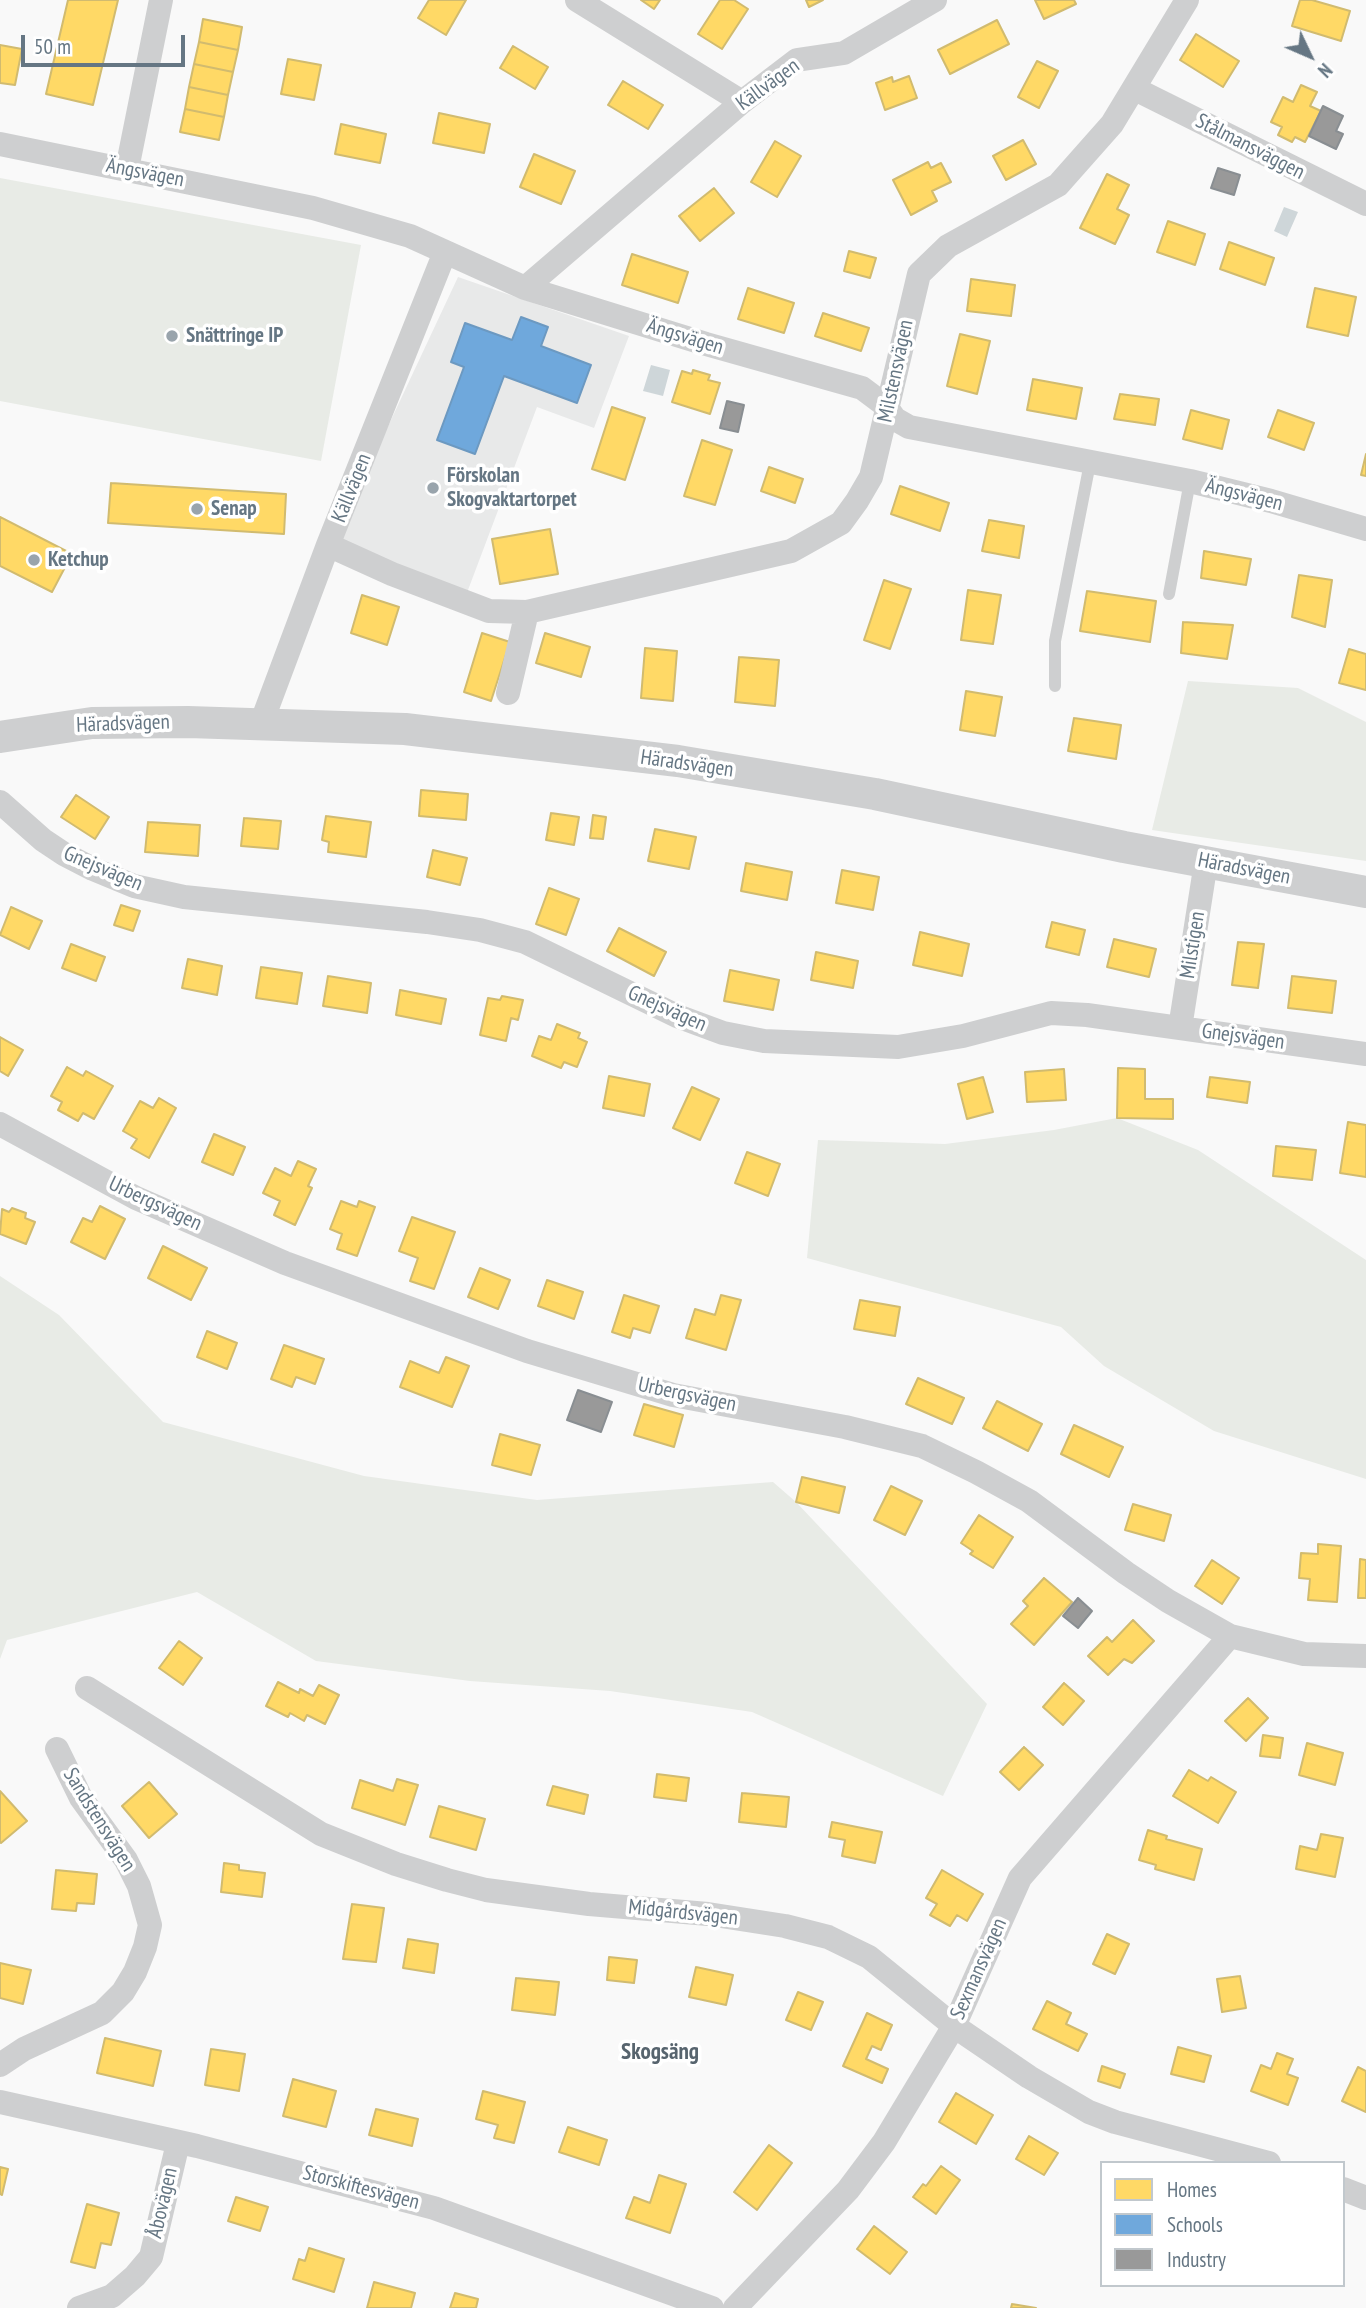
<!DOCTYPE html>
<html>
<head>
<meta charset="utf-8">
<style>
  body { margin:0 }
  #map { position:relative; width:1366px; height:2308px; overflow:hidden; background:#f9f9f9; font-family:"PT Sans Narrow",sans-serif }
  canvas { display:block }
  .legend { position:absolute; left:1100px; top:2161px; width:245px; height:126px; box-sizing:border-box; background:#fff; border:2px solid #c1c8cd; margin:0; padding:9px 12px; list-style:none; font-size:21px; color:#657683 }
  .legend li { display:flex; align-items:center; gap:14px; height:35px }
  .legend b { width:35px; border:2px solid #c1c8cd }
  .north { position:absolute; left:1275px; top:21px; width:70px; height:70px; -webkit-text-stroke:5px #fff; paint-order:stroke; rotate:134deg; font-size:19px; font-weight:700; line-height:28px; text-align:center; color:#657683 }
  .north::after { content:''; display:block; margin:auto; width:24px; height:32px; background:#657683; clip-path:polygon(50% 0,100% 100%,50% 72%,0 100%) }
  .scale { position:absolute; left:21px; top:35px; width:164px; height:32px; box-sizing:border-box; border:4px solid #657683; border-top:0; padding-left:9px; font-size:21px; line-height:24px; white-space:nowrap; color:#657683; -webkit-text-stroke:5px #fff; paint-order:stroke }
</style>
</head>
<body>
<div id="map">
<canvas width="1366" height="2308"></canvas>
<ul class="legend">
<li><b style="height:19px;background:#ffd966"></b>Homes</li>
<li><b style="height:19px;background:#6fa8dc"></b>Schools</li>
<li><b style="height:19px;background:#999"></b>Industry</li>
</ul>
<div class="north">N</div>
<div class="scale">50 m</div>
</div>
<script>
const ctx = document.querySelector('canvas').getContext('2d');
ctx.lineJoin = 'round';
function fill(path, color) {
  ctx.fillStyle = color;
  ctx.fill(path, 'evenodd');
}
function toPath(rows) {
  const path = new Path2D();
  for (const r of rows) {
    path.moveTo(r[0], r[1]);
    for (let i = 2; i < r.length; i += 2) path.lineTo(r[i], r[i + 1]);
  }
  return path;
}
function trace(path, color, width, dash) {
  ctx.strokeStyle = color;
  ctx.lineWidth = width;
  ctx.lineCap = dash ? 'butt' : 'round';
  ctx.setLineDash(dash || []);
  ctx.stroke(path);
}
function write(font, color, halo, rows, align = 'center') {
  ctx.font = font + ' "PT Sans Narrow",sans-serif';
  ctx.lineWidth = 7;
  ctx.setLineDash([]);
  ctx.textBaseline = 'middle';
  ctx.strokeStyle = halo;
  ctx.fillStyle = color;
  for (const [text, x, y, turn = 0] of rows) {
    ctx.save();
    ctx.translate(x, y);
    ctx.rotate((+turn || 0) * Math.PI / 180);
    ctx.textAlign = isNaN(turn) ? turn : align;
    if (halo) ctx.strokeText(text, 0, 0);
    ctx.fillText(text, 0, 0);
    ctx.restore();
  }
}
fill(toPath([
  [458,277,629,336,594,428,537,407,465,598,331,548]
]), '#e8e9e9');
fill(toPath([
  [0,178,361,245,321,461,0,401],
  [1188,681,1298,688,1366,722,1366,861,1152,830],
  [1117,1118,1198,1150,1366,1260,1366,1479,1214,1431,1104,1366,1061,1327,807,1258,818,1140,945,1144,1054,1130],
  [0,1276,59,1315,163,1422,364,1476,537,1500,773,1482,796,1502,987,1704,943,1796,752,1712,610,1691,470,1681,316,1661,197,1592,7,1640,0,1659]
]), '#e8ebe6');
fill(toPath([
  [1284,207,1298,212,1287,237,1274,231],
  [651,365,670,370,663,396,643,391]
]), '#ced6d9');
const homes = toPath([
  [68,0,118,0,93,105,46,94,68,0],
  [429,0,466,0,446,35,418,18,429,0],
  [641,0,660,0,654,9,641,0],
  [720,0,734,0,748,9,722,49,698,34,720,0],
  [806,0,823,0,809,7,806,0],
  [1035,0,1074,0,1076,4,1044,19,1035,0],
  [1300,0,1312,0,1350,11,1341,41,1292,26,1300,0],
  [203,19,242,27,238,50,199,42,203,19],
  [997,20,1009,44,950,74,938,50,997,20],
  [1196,34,1239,61,1223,87,1180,60,1196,34],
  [199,42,238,50,233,72,194,64,199,42],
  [0,45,22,49,15,85,0,83,0,45],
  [513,46,548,67,535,89,500,68,513,46],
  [288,59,321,65,314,100,281,94,288,59],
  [1037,61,1058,71,1039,108,1018,97,1037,61],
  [194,64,233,72,228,95,189,87,194,64],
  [909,76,917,98,885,110,876,83,892,77,893,82,909,76],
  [623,81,663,105,648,129,608,105,623,81],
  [1301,85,1317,92,1310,106,1321,111,1305,142,1295,137,1292,142,1278,135,1282,127,1271,122,1283,97,1293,102,1301,85],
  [189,87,228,95,224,117,185,109,189,87],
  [185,109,224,117,219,140,180,132,185,109],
  [439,113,490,124,484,153,433,143,439,113],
  [341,124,386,134,380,163,335,154,341,124],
  [1023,140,1036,164,1006,180,993,156,1023,140],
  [775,141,801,156,777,197,751,182,775,141],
  [534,154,575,171,561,204,520,187,534,154],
  [928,162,931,168,941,163,951,182,932,191,937,201,911,215,893,180,928,162],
  [1107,174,1129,185,1117,209,1129,215,1115,244,1080,228,1107,174],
  [714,188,734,213,700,241,679,216,714,188],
  [1168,221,1205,234,1195,265,1157,252,1168,221],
  [1229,242,1274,258,1265,285,1220,269,1229,242],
  [849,251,876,258,870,278,844,271,849,251],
  [632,254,688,272,678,303,622,285,632,254],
  [971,279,1015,285,1011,316,967,311,971,279],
  [748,288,794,303,784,333,738,319,748,288],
  [1315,288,1356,297,1348,336,1307,327,1315,288],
  [823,313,869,328,861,351,815,336,823,313],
  [960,334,990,341,977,394,947,386,960,334],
  [693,370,710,375,708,380,720,383,710,414,672,402,682,371,692,374,693,370],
  [1033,379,1082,388,1076,419,1027,410,1033,379],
  [1120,394,1159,399,1155,425,1114,419,1120,394],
  [612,407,645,418,625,480,592,469,612,407],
  [1191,410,1229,420,1222,449,1183,439,1191,410],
  [1278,410,1314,423,1304,450,1268,437,1278,410],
  [702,440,732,450,715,505,684,496,702,440],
  [1366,454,1366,476,1361,475,1366,454],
  [769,467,803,479,795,503,761,491,769,467],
  [111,483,286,494,284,534,108,523,111,483],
  [900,486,949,503,940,531,891,514,900,486],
  [0,517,72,554,52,592,0,566,0,517],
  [989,520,1024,526,1019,558,982,551,989,520],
  [550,529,558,574,500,584,492,539,550,529],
  [1204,551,1251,559,1246,585,1201,578,1204,551],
  [1299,575,1332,580,1325,627,1292,617,1299,575],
  [884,580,911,589,890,649,864,640,884,580],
  [968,590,1001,595,993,644,961,640,968,590],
  [1087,591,1156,601,1150,642,1080,631,1087,591],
  [362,595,399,607,387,645,351,633,362,595],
  [1183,622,1233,625,1227,659,1181,653,1183,622],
  [482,633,510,642,491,701,464,692,482,633],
  [545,633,590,647,581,677,536,663,545,633],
  [645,648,677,651,673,701,641,698,645,648],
  [1349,649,1366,654,1366,690,1339,683,1349,649],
  [739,657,779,660,775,706,735,702,739,657],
  [966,691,1002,697,995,736,960,730,966,691],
  [1074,718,1121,725,1116,759,1068,751,1074,718],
  [421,790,468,794,466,820,419,816,421,790],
  [76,795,109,817,95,839,61,817,76,795],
  [551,813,579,817,574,845,546,840,551,813],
  [593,815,606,817,603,839,590,838,593,815],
  [326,816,371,822,366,857,328,852,329,842,322,840,326,816],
  [244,818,281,821,278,849,241,846,244,818],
  [148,822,200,825,198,856,145,852,148,822],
  [655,829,696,837,689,869,648,861,655,829],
  [433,850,467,858,460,885,427,877,433,850],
  [746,863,792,872,787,900,741,891,746,863],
  [842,870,879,877,873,910,836,903,842,870],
  [549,888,579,899,566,935,536,924,549,888],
  [121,905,140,911,133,931,114,925,121,905],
  [11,907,42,921,29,949,0,935,11,907],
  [1052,922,1085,930,1079,955,1046,947,1052,922],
  [619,928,666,952,654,976,607,951,619,928],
  [920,932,969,944,962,976,913,965,920,932],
  [1114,939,1156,949,1149,977,1107,967,1114,939],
  [1238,942,1264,944,1258,988,1232,985,1238,942],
  [71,944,105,957,96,981,62,968,71,944],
  [816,952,858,961,853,988,811,980,816,952],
  [188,959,222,966,217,995,182,988,188,959],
  [261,967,302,973,297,1004,256,998,261,967],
  [730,970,779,980,773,1010,724,1001,730,970],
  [328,976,371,983,367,1013,323,1006,328,976],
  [1292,976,1336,981,1332,1013,1288,1008,1292,976],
  [400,990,446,999,441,1024,396,1015,400,990],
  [502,996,523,1000,518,1020,511,1018,506,1041,480,1035,488,998,500,1000,502,996],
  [557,1024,580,1033,578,1038,587,1042,577,1067,564,1062,561,1068,532,1056,539,1036,551,1040,557,1024],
  [0,1037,23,1050,8,1076,0,1071,0,1037],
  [67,1067,83,1076,86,1071,113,1086,94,1119,83,1113,78,1121,58,1110,62,1102,51,1096,67,1067],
  [1118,1068,1145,1069,1145,1099,1173,1099,1173,1119,1117,1118,1118,1068],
  [1064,1069,1066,1100,1027,1102,1025,1072,1064,1069],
  [609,1076,650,1084,644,1116,603,1108,609,1076],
  [983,1077,993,1112,967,1119,958,1084,983,1077],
  [1210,1077,1250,1082,1247,1103,1207,1097,1210,1077],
  [692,1087,719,1099,700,1140,673,1128,692,1087],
  [159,1098,176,1108,149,1158,131,1148,137,1139,123,1131,140,1101,153,1108,159,1098],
  [1348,1122,1366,1125,1366,1177,1340,1173,1348,1122],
  [214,1134,245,1147,233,1175,202,1162,214,1134],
  [1276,1146,1316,1150,1312,1180,1273,1176,1276,1146],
  [747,1152,780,1164,768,1196,735,1183,747,1152],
  [298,1161,316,1169,308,1186,312,1188,295,1225,274,1215,280,1201,263,1193,275,1168,291,1176,298,1161],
  [341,1201,357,1207,359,1201,375,1207,357,1256,337,1249,342,1234,330,1229,341,1201],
  [100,1206,125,1219,105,1259,71,1242,83,1218,92,1222,100,1206],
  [12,1208,26,1213,25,1218,35,1222,26,1244,0,1234,2,1209,9,1212,12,1208],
  [412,1217,455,1232,434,1289,410,1281,418,1258,399,1251,412,1217],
  [163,1246,207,1268,191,1300,148,1278,163,1246],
  [480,1268,510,1280,498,1309,468,1297,480,1268],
  [547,1280,583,1292,574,1319,538,1306,547,1280],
  [624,1295,659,1306,650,1333,633,1328,630,1338,612,1332,624,1295],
  [721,1295,741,1300,726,1350,686,1338,695,1309,715,1315,721,1295],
  [860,1300,900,1307,895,1336,854,1329,860,1300],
  [207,1331,237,1343,227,1369,197,1357,207,1331],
  [284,1345,324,1359,315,1384,296,1377,292,1387,271,1379,284,1345],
  [446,1357,469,1366,452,1407,400,1387,410,1361,439,1373,446,1357],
  [918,1378,964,1398,952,1424,906,1404,918,1378],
  [997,1401,1042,1424,1028,1451,983,1428,997,1401],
  [644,1404,683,1415,674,1447,634,1435,644,1404],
  [1074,1425,1123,1447,1109,1477,1061,1454,1074,1425],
  [500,1434,540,1445,531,1475,492,1465,500,1434],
  [802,1477,845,1487,839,1513,796,1502,802,1477],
  [891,1486,922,1501,905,1535,874,1520,891,1486],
  [1133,1504,1171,1515,1164,1541,1125,1530,1133,1504],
  [979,1515,1013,1537,993,1568,970,1554,973,1551,961,1543,979,1515],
  [1318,1544,1341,1546,1337,1602,1308,1600,1310,1579,1299,1578,1301,1553,1318,1554,1318,1544],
  [1360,1559,1366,1560,1366,1598,1358,1598,1360,1559],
  [1212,1560,1239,1578,1222,1604,1195,1586,1212,1560],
  [1044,1578,1072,1602,1034,1645,1011,1624,1028,1606,1023,1601,1044,1578],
  [1133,1620,1154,1641,1132,1663,1124,1659,1108,1675,1088,1656,1107,1637,1112,1642,1133,1620],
  [179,1641,202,1658,183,1685,159,1668,179,1641],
  [278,1682,299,1693,300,1689,313,1696,319,1685,339,1695,325,1724,307,1715,304,1721,290,1713,288,1717,266,1706,278,1682],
  [1064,1683,1084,1701,1063,1725,1043,1707,1064,1683],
  [1248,1698,1268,1718,1246,1741,1225,1721,1248,1698],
  [1263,1735,1283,1738,1280,1758,1260,1756,1263,1735],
  [1307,1743,1343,1753,1335,1785,1299,1775,1307,1743],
  [1024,1747,1043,1765,1019,1790,1000,1772,1024,1747],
  [1189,1770,1208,1781,1211,1777,1236,1792,1218,1823,1173,1796,1189,1770],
  [657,1774,689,1778,686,1801,654,1797,657,1774],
  [397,1779,418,1785,405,1825,352,1808,360,1780,393,1791,397,1779],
  [149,1782,177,1814,149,1838,122,1806,149,1782],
  [553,1786,588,1795,584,1814,547,1805,553,1786],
  [0,1791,27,1821,1,1843,0,1842,0,1791],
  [742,1793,789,1797,786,1827,739,1822,742,1793],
  [439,1806,485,1819,476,1850,430,1837,439,1806],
  [832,1822,882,1832,875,1863,842,1856,845,1840,829,1837,832,1822],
  [1148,1830,1167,1836,1166,1839,1202,1849,1194,1880,1155,1869,1156,1865,1139,1860,1148,1830],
  [1321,1834,1343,1838,1335,1877,1296,1869,1300,1846,1317,1850,1321,1834],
  [224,1863,239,1865,239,1870,265,1873,262,1897,221,1892,224,1863],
  [56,1870,97,1874,94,1904,77,1903,76,1911,52,1909,56,1870],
  [942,1870,983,1894,967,1921,957,1915,950,1926,930,1915,937,1904,926,1898,942,1870],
  [352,1904,384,1908,376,1962,343,1959,352,1904],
  [1107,1934,1129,1944,1115,1974,1093,1964,1107,1934],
  [408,1939,438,1944,434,1973,403,1968,408,1939],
  [609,1957,637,1960,634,1983,607,1980,609,1957],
  [0,1963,31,1970,23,2004,0,1998,0,1963],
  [696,1967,733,1975,726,2005,689,1997,696,1967],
  [1240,1976,1246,2008,1222,2012,1217,1979,1240,1976],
  [516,1978,559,1982,555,2015,512,2010,516,1978],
  [798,1992,823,2002,811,2030,786,2020,798,1992],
  [1047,2001,1071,2013,1066,2024,1087,2034,1078,2051,1033,2029,1047,2001],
  [867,2013,892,2025,881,2050,872,2046,866,2059,888,2069,882,2083,843,2066,867,2013],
  [105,2038,161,2051,153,2086,97,2073,105,2038],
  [1178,2047,1211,2056,1204,2082,1171,2074,1178,2047],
  [211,2049,245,2054,239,2091,205,2085,211,2049],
  [1277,2053,1293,2059,1287,2074,1298,2078,1288,2105,1251,2091,1261,2065,1271,2069,1277,2053],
  [1102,2066,1125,2074,1120,2088,1098,2081,1102,2066],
  [1358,2067,1366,2071,1366,2112,1342,2101,1358,2067],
  [293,2079,336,2091,326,2127,283,2116,293,2079],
  [483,2091,525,2102,514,2143,494,2138,498,2125,476,2119,483,2091],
  [956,2093,993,2115,976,2144,939,2122,956,2093],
  [376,2109,418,2119,412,2146,369,2135,376,2109],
  [568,2127,607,2140,599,2165,559,2152,568,2127],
  [1029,2136,1058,2153,1044,2175,1016,2159,1029,2136],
  [769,2145,792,2163,757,2210,734,2192,769,2145],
  [941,2166,960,2180,936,2214,913,2197,923,2184,926,2186,941,2166],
  [0,2167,8,2169,2,2195,0,2194,0,2167],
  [659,2175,686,2184,670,2233,626,2218,634,2197,650,2203,659,2175],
  [236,2197,268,2207,260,2231,228,2221,236,2197],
  [87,2204,119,2213,111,2245,101,2243,95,2268,71,2262,87,2204],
  [874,2226,907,2252,890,2274,857,2249,874,2226],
  [309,2248,344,2259,334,2292,293,2279,299,2259,305,2261,309,2248],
  [374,2282,415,2293,411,2308,367,2308,374,2282],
  [455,2293,478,2299,476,2308,450,2308,455,2293],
  [1012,2304,1036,2308,1011,2308,1012,2304]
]);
fill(homes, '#ffd966');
trace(homes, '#d1bb6f', 2);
const schools = toPath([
  [521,317,548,327,541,346,591,365,577,403,504,376,475,454,437,440,464,367,451,362,465,323,512,340,521,317]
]);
fill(schools, '#6fa8dc');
trace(schools, '#6c99c1', 2);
const industry = toPath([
  [1323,106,1343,116,1336,131,1343,134,1336,149,1309,136,1323,106],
  [1218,168,1240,175,1234,195,1211,188,1218,168],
  [727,401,744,405,738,432,720,428,727,401],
  [578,1390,612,1402,601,1432,567,1420,578,1390],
  [1078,1598,1092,1611,1078,1628,1063,1616,1078,1598]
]);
fill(industry, '#999');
trace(industry, '#898e92', 2);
trace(toPath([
  [1169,594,1190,481],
  [1055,686,1055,641,1090,463]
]), '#cecfd0', 12);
trace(toPath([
  [577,0,742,102],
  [1135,89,1366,204],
  [0,144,313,208,410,236,525,288,706,344,862,388,886,406,895,419,909,427,1190,481,1271,501,1366,529],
  [127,169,161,0],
  [525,288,742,102,797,60,844,53,935,0],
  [328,545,392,574,489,611,527,612,791,551,841,523,857,501,871,477,919,274,948,246,1058,185,1112,124,1187,0],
  [508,693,527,612],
  [261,724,328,545,445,252],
  [0,802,43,840,64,854,93,869,134,886,184,897,427,922,480,930,525,942,677,1016,723,1033,764,1041,898,1047,963,1036,1051,1013,1087,1015,1366,1054],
  [1180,1028,1206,862],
  [0,1124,136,1198,285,1263,527,1351,673,1395,845,1427,922,1446,976,1472,1029,1501,1126,1573,1168,1601,1230,1636,1304,1654,1366,1656],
  [87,1688,321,1834,396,1864,447,1880,486,1890,589,1904,708,1914,785,1926,828,1937,869,1957,954,2026,1029,2077,1089,2112,1115,2122,1269,2163],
  [0,2065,24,2049,102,2013,123,1992,135,1972,145,1947,150,1925,139,1886,126,1860,81,1798,57,1749],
  [0,2102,197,2146,434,2208,712,2308],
  [1343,2189,1366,2198],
  [79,2308,112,2296,135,2276,151,2257,178,2143],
  [735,2308,848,2190,884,2142,954,2026,1020,1878,1230,1636]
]), '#cecfd0', 24);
trace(toPath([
  [0,737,92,723,188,722,405,729,678,761,875,794,1124,847,1366,892]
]), '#cecfd0', 32);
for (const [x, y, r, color] of [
  [172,336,7,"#99a4ac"],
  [433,488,7,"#99a4ac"],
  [197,509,7,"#99a4ac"],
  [34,560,7,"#99a4ac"]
]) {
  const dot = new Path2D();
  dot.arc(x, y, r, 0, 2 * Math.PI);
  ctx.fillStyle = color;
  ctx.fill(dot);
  trace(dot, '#fff', 2.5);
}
write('21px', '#657683', '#fff', [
  ["Källvägen",768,85,-36],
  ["Stålmansväggen",1250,147,27],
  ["Ängsvägen",145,173,11],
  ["Ängsvägen",685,337,17],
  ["Milstensvägen",896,371,-78],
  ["Källvägen",352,488,-68],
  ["Ängsvägen",1244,495,14],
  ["Häradsvägen",123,724,-2],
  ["Häradsvägen",687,764,8],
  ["Gnejsvägen",103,869,23],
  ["Häradsvägen",1244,869,11],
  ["Milstigen",1193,945,-81],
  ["Gnejsvägen",667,1009,24],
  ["Gnejsvägen",1243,1037,8],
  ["Urbergsvägen",155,1204,25],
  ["Urbergsvägen",687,1395,12],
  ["Sandstensvägen",99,1820,58],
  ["Midgårdsvägen",683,1913,6],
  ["Sexmansvägen",979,1969,-66],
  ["Storskiftesvägen",361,2188,15],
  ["Åbovägen",163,2203,-77]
]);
write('bold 21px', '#657683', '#fff', [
  ["Snättringe IP",186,336],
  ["Förskolan",447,476],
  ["Skogvaktartorpet",447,500],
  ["Senap",211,509],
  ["Ketchup",48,560]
], 'left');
write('bold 23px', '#57646e', '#fff', [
  ["Skogsäng",660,2052]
]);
</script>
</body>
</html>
